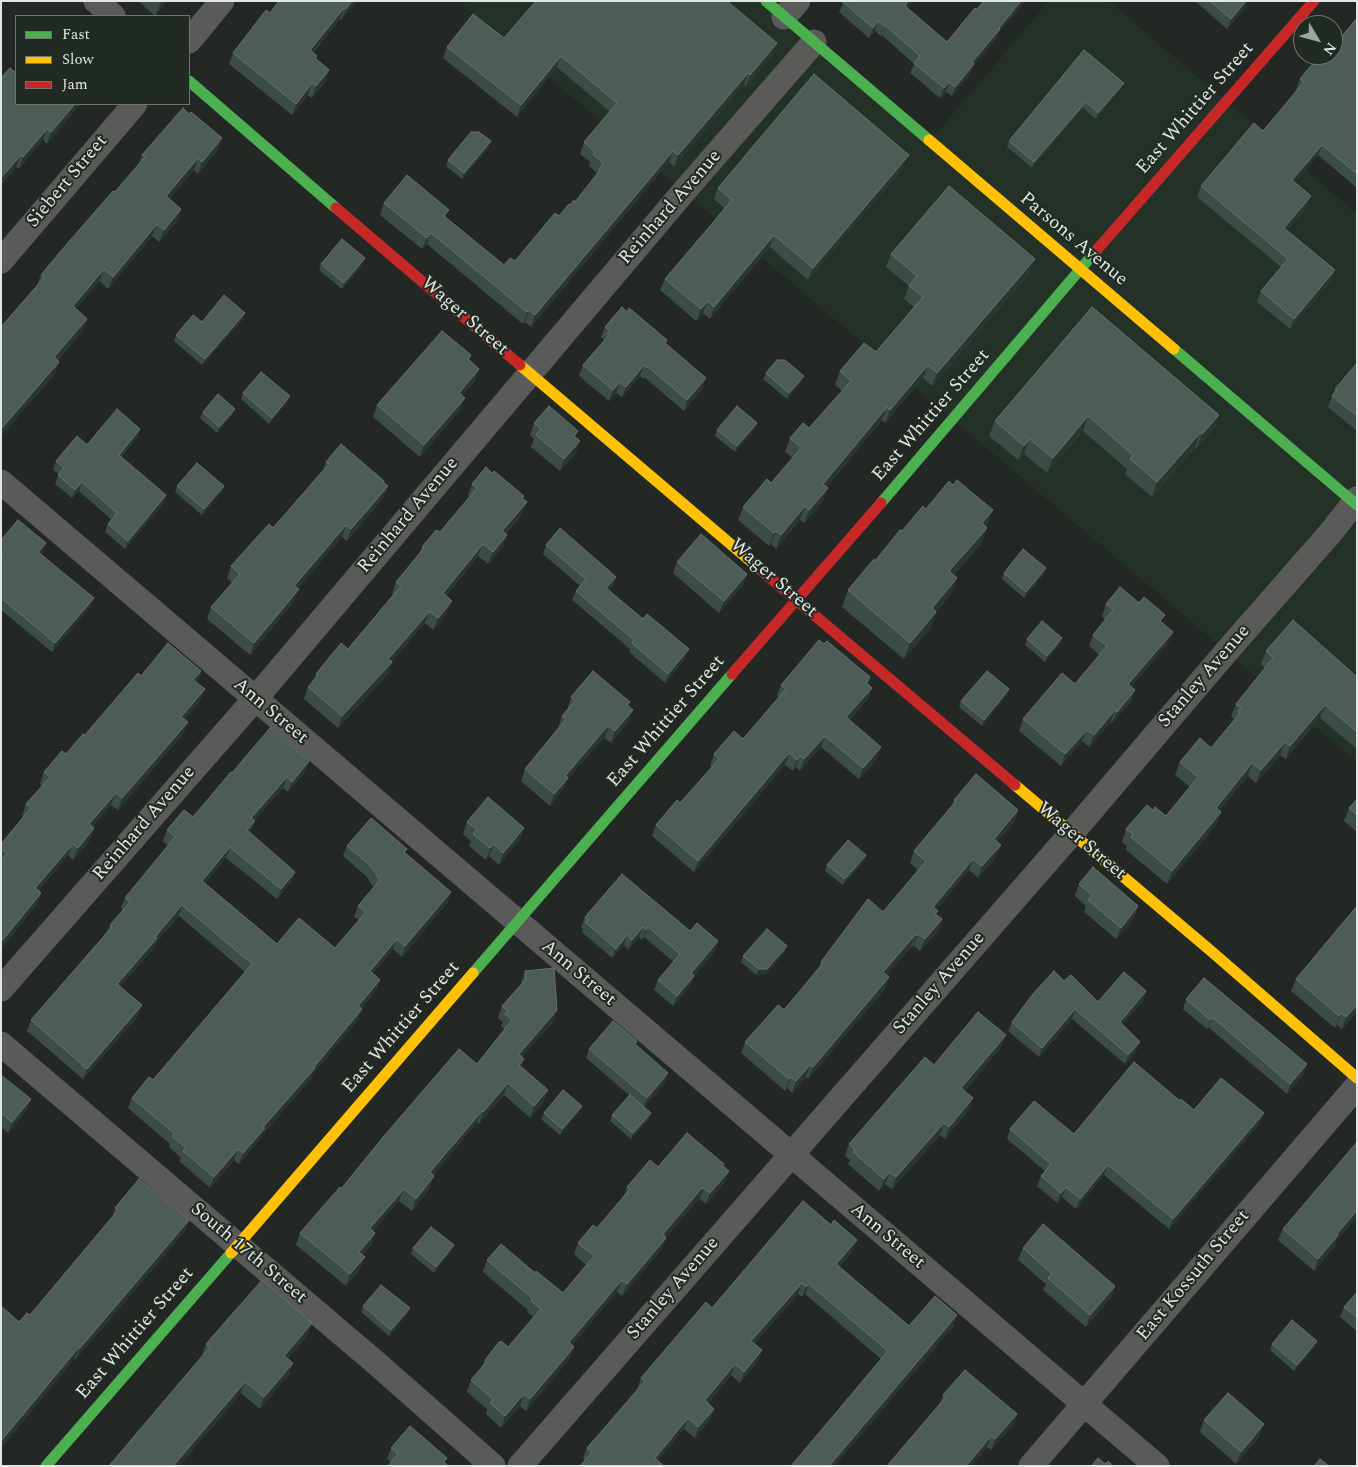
<!DOCTYPE html>
<html>
<head>
<meta charset="utf-8">
<style>
  body { margin:0 }
  #map { position:relative; width:1358px; height:1467px; overflow:hidden; background:#232824; font-family:Spectral,serif }
  canvas { display:block }
  .frame { position:absolute; inset:0; border:2px solid #e1e7e2; pointer-events:none }
  .legend { position:absolute; left:15px; top:15px; width:175px; height:90px; box-sizing:border-box; background:#212a23; border:1px solid #6e766f; margin:0; padding:6px 9px; list-style:none; font-size:15px; color:#e1e7e2 }
  .legend li { display:flex; align-items:center; gap:10px; height:25px }
  .legend b { width:25px; border:1px solid #6e766f }
  .north { position:absolute; left:1293px; top:15px; width:50px; height:50px; box-sizing:border-box; background:#212a23; border:1px solid #6e766f; border-radius:50%; rotate:127deg; font-size:14px; font-weight:700; line-height:20px; text-align:center; color:#e1e7e2 }
  .north::after { content:''; display:block; margin:auto; width:18px; height:22px; background:#9ea4a0; clip-path:polygon(50% 0,100% 100%,50% 72%,0 100%) }
</style>
</head>
<body>
<div id="map">
<canvas width="1358" height="1467"></canvas>
<div class="frame"></div>
<ul class="legend">
<li><b style="height:6px;background:#4caf50"></b>Fast</li>
<li><b style="height:6px;background:#ffc107"></b>Slow</li>
<li><b style="height:6px;background:#c62828"></b>Jam</li>
</ul>
<div class="north">N</div>
</div>
<script>
const ctx = document.querySelector('canvas').getContext('2d');
ctx.lineJoin = 'round';
function fill(path, color) {
  ctx.fillStyle = color;
  ctx.fill(path, 'evenodd');
}
function toPath(rows) {
  const path = new Path2D();
  for (const r of rows) {
    path.moveTo(r[0], r[1]);
    for (let i = 2; i < r.length; i += 2) path.lineTo(r[i], r[i + 1]);
  }
  return path;
}
function trace(path, color, width, dash) {
  ctx.strokeStyle = color;
  ctx.lineWidth = width;
  ctx.lineCap = dash ? 'butt' : 'round';
  ctx.setLineDash(dash || []);
  ctx.stroke(path);
}
function write(font, color, halo, rows, align = 'center') {
  ctx.font = font + ' Spectral,serif';
  ctx.lineWidth = 4;
  ctx.setLineDash([]);
  ctx.textBaseline = 'middle';
  ctx.strokeStyle = halo;
  ctx.fillStyle = color;
  for (const [text, x, y, turn = 0] of rows) {
    ctx.save();
    ctx.translate(x, y);
    ctx.rotate((+turn || 0) * Math.PI / 180);
    ctx.textAlign = isNaN(turn) ? turn : align;
    if (halo) ctx.strokeText(text, 0, 0);
    ctx.fillText(text, 0, 0);
    ctx.restore();
  }
}
fill(toPath([
  [459,1,769,1,930,141,1049,1,1109,1,1357,214,1357,762]
]), '#233127');
trace(toPath([
  [96,1,113,16],
  [784,17,798,1],
  [189,41,222,1],
  [1,261,135,104],
  [1,482,1157,1466],
  [1,989,255,699,686,189,814,42],
  [1,1044,375,1362,493,1466],
  [520,1466,1071,834,1227,651,1332,531,1357,499],
  [1031,1466,1357,1086]
]), '#5a5a59', 25);
trace(toPath([
  [766,1,929,140],
  [189,81,336,208],
  [1174,349,1357,505],
  [881,503,1095,252],
  [473,973,732,674],
  [46,1466,231,1253]
]), '#4caf50', 11);
trace(toPath([
  [929,140,1174,349],
  [520,365,761,570],
  [1015,785,1211,951,1357,1078],
  [231,1253,473,973]
]), '#ffc107', 11);
trace(toPath([
  [336,208,520,365],
  [1095,252,1314,1],
  [761,570,1015,785],
  [732,674,881,503]
]), '#c62828', 11);
fill(toPath([
  [138,1,167,1,155,16],
  [357,1,341,20,340,19,313,53,315,59,329,70,325,82,312,98,308,95,292,115,229,64,233,53,270,13],
  [840,1,914,1,908,8,947,42,998,34,996,39,973,66,970,74,952,96,946,92,940,98,910,73,914,64,882,35,881,36,875,31,869,38,839,12,843,4],
  [1195,1,1248,1,1245,8,1227,29],
  [1357,18,1357,188,1318,155,1295,182,1307,207,1287,230,1331,281,1290,329,1257,302,1261,291,1281,267,1197,197,1201,186,1263,131,1297,90,1296,90,1300,79,1324,58],
  [504,38,772,55,746,86,744,85,674,167,669,162,531,327,525,322,523,324,427,244,422,249,380,215,384,203,446,218,504,265,515,261,570,205,575,202,596,175,597,173,589,166,590,162,580,154,584,142,610,112,557,67,517,117,443,58,447,47],
  [1084,50,1121,89,1096,119,1083,108,1032,168,1007,147,1009,141],
  [1,78,16,104,80,104,47,144,43,140,19,169,16,167,1,185],
  [489,147,462,179,446,166,448,160],
  [218,150,198,174,194,170,169,199,181,209,177,221,159,242,152,236,108,289,99,281,76,309,87,319,83,330,58,360,59,362,55,374,1,436,1,327,37,285,41,275,139,164,142,155],
  [904,167,808,280,770,247,710,319,703,313,696,321,660,290,665,279,725,209,714,199,718,188],
  [891,254,1030,273,932,386,923,378,885,423,882,420,827,487,823,501,804,523,800,520,776,549,771,544,769,546,738,520,743,507,771,483,793,458,785,452,790,438,809,428,842,391,835,385,840,371,876,352,914,307,904,299,909,286,886,267],
  [365,258,363,264,342,289,319,270,321,264],
  [1092,307,1219,415,1213,430,1196,449,1195,448,1152,497,1125,474,1127,469,1083,431,1047,473,1024,454,1018,460,989,436,995,421],
  [627,312,667,340,665,343,702,389,684,411,644,377,643,379,640,376,622,397,616,393,609,401,579,376,583,365,604,340,601,337,605,327],
  [243,319,202,365,174,341,176,335,202,322],
  [471,355,469,360,479,369,475,381,462,396,460,410,420,457,373,417,377,405],
  [1357,363,1357,431,1328,407,1335,389],
  [766,373,801,382,787,399,763,379],
  [243,393,287,402,269,424,241,399],
  [203,412,232,415,217,433,200,418],
  [534,423,576,437,576,453,560,471,531,447,534,439,530,435],
  [757,423,755,429,735,452,715,436,717,430],
  [140,429,137,438,121,457,166,495,163,504,125,549,105,532,108,524,112,520,79,491,72,498,55,484,59,474,53,470,56,461,87,445],
  [326,462,383,483,388,486,383,498,347,541,342,537,297,589,294,601,250,655,207,619,211,607,232,583,227,578,231,566,273,528,323,470],
  [472,484,524,496,523,499,522,514,506,534,503,547,488,564,478,556,446,596,447,613,433,630,425,623,392,661,388,674,338,728,304,699,308,687,312,682,316,674,348,649,393,595,392,594,396,582,419,554,422,547,440,532,470,497,468,495],
  [177,486,224,486,222,492,202,515,175,492],
  [926,509,987,528,981,544,954,575,957,578,951,594,936,612,931,628,904,659,842,607,848,590,902,531],
  [1,540,43,552,41,554,90,607,52,652,1,610],
  [546,545,616,577,613,586,609,590,685,659,665,683,629,652,630,649,572,600,576,591,580,586,543,554],
  [677,562,747,574,743,585,719,613,673,573],
  [1004,573,1044,574,1024,598,1002,579],
  [1106,604,1162,623,1173,632,1168,643,1131,687,1131,702,1112,723,1111,722,1089,747,1082,741,1061,766,1019,731,1023,719,1075,684,1099,655,1089,646,1093,635,1105,620,1102,616],
  [1062,638,1060,644,1045,662,1025,645,1027,639],
  [824,644,870,677,868,684,872,688,868,699,849,720,877,759,859,779,821,747,800,771,796,767,793,771,785,765,694,872,652,836,656,825,680,803,712,767,710,766,714,754,743,739,779,698,777,696,781,685],
  [1266,651,1357,677,1357,749,1320,718,1286,759,1280,755,1256,783,1248,776,1219,811,1221,812,1216,825,1167,884,1126,850,1127,846,1122,842,1126,829,1153,810,1166,816,1190,787,1175,775,1180,762,1211,748,1235,720,1231,717,1236,704,1265,668,1261,664],
  [201,671,197,683,200,701,184,720,188,722,183,734,118,810,111,805,92,827,90,840,73,860,68,855,39,890,41,893,37,904,1,949,1,844,23,818,22,816,26,804,42,786,40,784,44,772,66,754,85,735,141,676],
  [1009,689,1007,695,982,726,959,707,961,701],
  [571,697,630,702,628,705,629,721,611,743,605,738,602,740,567,780,563,790,550,806,521,781,525,769,558,728,562,716,567,710],
  [309,761,305,772,288,792,283,788,254,821,250,833,295,872,291,882,277,899,226,858,205,883,277,944,335,948,359,920,354,917,358,906,374,888,366,876,343,856,347,846,405,853,451,892,447,903,402,957,393,949,373,973,380,980,376,990,361,1009,358,1020,312,1075,311,1079,263,1134,261,1138,239,1164,234,1160,210,1188,179,1161,181,1158,169,1147,170,1144,128,1108,132,1098,153,1080,245,972,179,916,155,944,153,949,120,987,138,1016,83,1079,27,1031,31,1020,107,932,110,925,123,910,121,908,125,898,168,846,163,841,167,830,193,817,232,773],
  [1357,799,1357,832,1344,821,1349,808],
  [954,800,1018,810,1014,822,997,842,1001,845,996,857,978,878,969,870,936,910,938,911,936,914,942,919,938,931,920,951,914,946,912,948,911,947,886,975,889,977,885,989,808,1079,806,1077,792,1093,787,1088,785,1091,741,1053,745,1042,784,1010,818,970,821,962,883,912,918,870,910,863,914,851,952,806],
  [467,822,520,840,499,865,489,856,486,860,469,846,471,841,463,834],
  [866,855,864,861,843,885,825,871,827,865],
  [1079,884,1134,918,1116,939,1084,912,1086,906,1075,896],
  [1357,906,1357,1012,1342,1029,1337,1025,1335,1028,1291,991,1296,979],
  [585,917,690,931,715,951,694,976,690,986,673,1006,654,990,658,980,674,962,644,937,642,940,639,937,628,950,624,945,612,958,582,932,583,929,581,927],
  [785,952,765,975,756,975,741,962,743,956],
  [525,971,553,1022,522,1057,524,1059,521,1067,544,1102,530,1118,504,1095,479,1124,477,1122,433,1175,430,1188,412,1211,399,1201,373,1231,375,1233,371,1245,362,1255,360,1269,346,1286,296,1245,300,1233,341,1189,477,1064,505,1030,501,1026,503,1022,498,1018,502,1006,521,985,521,983],
  [1064,981,1098,1002,1146,991,1143,1001,1122,1025,1136,1052,1125,1064,1072,1019,1039,1057,1008,1031,1012,1022],
  [1186,999,1304,1074,1287,1094,1208,1027,1207,1029,1183,1009],
  [635,1045,665,1083,644,1107,649,1119,631,1139,610,1121,612,1115,629,1095,586,1058,589,1049],
  [1001,1047,965,1091,969,1110,945,1139,940,1135,892,1189,885,1184,879,1191,848,1164,850,1160,845,1156,849,1144,934,1065],
  [1,1075,27,1110,8,1133,1,1127],
  [1180,1101,1194,1110,1260,1123,1169,1229,1104,1175,1076,1209,1062,1197,1057,1203,1037,1186,1041,1176,1045,1171,1007,1139,1010,1129,1074,1134],
  [582,1106,579,1112,560,1135,541,1119,544,1113],
  [658,1167,723,1167,724,1183,706,1204,700,1199,697,1201,666,1237,662,1249,622,1296,617,1292,572,1345,570,1358,526,1411,520,1406,501,1428,486,1414,487,1409,467,1392,471,1380,482,1367,485,1360,508,1347,533,1317,527,1312,528,1310,483,1272,487,1260,535,1273,563,1293,586,1265,574,1254,578,1243,597,1228,624,1196,627,1187],
  [115,1208,189,1220,185,1231,76,1359,75,1358,1,1448,1,1306,19,1322,30,1315,112,1218],
  [831,1225,857,1240,853,1251,839,1267,909,1326,954,1326,834,1466,791,1466,881,1359,805,1294,802,1297,798,1294,754,1344,762,1350,758,1361,740,1383,731,1375,708,1403,714,1409,710,1419,695,1438,684,1429,658,1460,585,1460,583,1458,587,1448,638,1389,637,1389,641,1378,712,1308],
  [1283,1229,1336,1242,1334,1247,1314,1271,1278,1240],
  [413,1248,451,1251,434,1273,411,1254],
  [1023,1248,1115,1286,1111,1298,1086,1327,1043,1290,1046,1284,1018,1260],
  [1357,1292,1357,1331,1340,1317,1344,1307],
  [363,1306,407,1314,389,1336,361,1312],
  [308,1335,288,1358,293,1363,289,1375,260,1409,241,1393,179,1466,109,1466,202,1356,206,1344],
  [1272,1344,1315,1347,1294,1371,1270,1350],
  [943,1395,1017,1414,1013,1425,991,1450,987,1447,971,1466,887,1466,940,1403],
  [1204,1420,1260,1436,1236,1464,1200,1432],
  [391,1448,445,1463,391,1462,387,1459]
]), '#3c4c47');
fill(toPath([
  [162,1,167,1,155,16,160,4],
  [352,1,357,1,341,20,346,9],
  [908,1,914,1,901,15,905,6],
  [1021,1,1026,1,998,34,996,39,973,66,970,74,952,96,955,87,972,62,999,28],
  [1246,1,1248,1,1245,8,1227,29,1231,19],
  [344,8,340,19,305,62,310,50],
  [878,21,875,31,869,38,873,28],
  [777,43,772,55,746,86,750,75],
  [561,56,557,67,517,117,521,105],
  [329,70,325,82,312,98,316,86],
  [748,73,744,85,674,167,678,155],
  [949,82,946,92,940,98,944,88],
  [312,83,308,95,292,115,296,104],
  [1124,83,1121,89,1096,119,1098,113],
  [1086,102,1083,108,1032,168,1034,162],
  [75,104,80,104,47,144,51,132],
  [47,129,43,140,19,169,23,157],
  [222,138,218,150,198,174,202,162],
  [491,141,489,147,462,179,464,173],
  [1322,145,1318,155,1288,191,1292,180],
  [673,151,669,162,531,327,535,315],
  [21,155,16,167,1,185,1,178],
  [909,155,904,167,808,280,813,268],
  [198,158,194,170,162,208,166,196],
  [1311,196,1307,207,1280,238,1284,228],
  [181,209,177,221,159,242,164,230],
  [157,224,152,236,108,289,113,277],
  [431,233,427,244,422,249,427,238],
  [774,235,770,247,710,319,714,307],
  [365,258,363,264,342,289,344,283],
  [1035,259,1030,273,932,386,937,373],
  [104,269,99,281,69,318,73,306],
  [1335,270,1331,281,1290,329,1294,319],
  [708,301,703,313,696,321,701,309],
  [529,310,525,322,523,324,527,312],
  [245,313,243,319,202,365,205,359],
  [87,319,83,330,50,369,54,357],
  [59,362,55,374,1,436,1,429],
  [644,365,640,376,622,397,626,387],
  [928,365,923,378,885,423,890,410],
  [479,369,475,381,454,405,459,393],
  [804,376,801,382,787,399,789,393],
  [706,378,702,389,684,411,687,400],
  [620,382,616,393,609,401,613,390],
  [290,396,287,402,269,424,272,418],
  [465,398,460,410,420,457,424,445],
  [887,407,882,420,819,497,823,484],
  [235,409,232,415,217,433,219,427],
  [1219,415,1213,430,1196,449,1202,434],
  [1088,416,1083,431,1047,473,1053,458],
  [757,423,755,429,735,452,737,446],
  [140,429,137,438,115,464,119,455],
  [1200,433,1195,448,1152,497,1157,482],
  [1030,439,1024,454,1018,460,1024,446],
  [580,441,576,453,560,471,564,459],
  [82,482,79,491,72,498,75,490],
  [224,486,222,492,202,515,204,509],
  [388,486,383,498,347,541,351,529],
  [828,488,823,501,804,523,809,510],
  [166,495,163,504,125,549,128,541],
  [527,502,522,514,498,543,502,531],
  [805,506,800,520,776,549,781,535],
  [993,510,987,527,976,540,982,523],
  [346,525,342,537,290,598,294,586],
  [987,528,981,544,943,587,949,571],
  [776,531,771,544,769,546,774,533],
  [507,535,503,547,488,564,493,552],
  [46,543,43,552,35,561,38,552],
  [483,544,478,556,438,605,443,593],
  [1046,568,1044,574,1024,598,1026,592],
  [747,574,743,585,719,613,724,601],
  [616,577,613,586,603,597,606,588],
  [957,578,951,594,926,624,932,608],
  [299,589,294,601,250,655,254,643],
  [94,598,90,607,52,652,55,643],
  [452,601,447,613,433,630,438,618],
  [430,611,425,623,386,669,392,662,388,674,338,728,342,716,388,659],
  [936,612,931,628,904,659,910,643],
  [1173,632,1168,643,1123,696,1128,684],
  [1062,638,1060,644,1045,662,1047,656],
  [689,649,685,659,665,683,668,674],
  [201,671,197,683,193,680],
  [872,688,868,699,842,729,846,717],
  [205,689,200,701,177,729,181,717],
  [1009,689,1007,695,982,726,984,720],
  [1135,690,1131,702,1112,723,1117,712],
  [1325,705,1320,718,1286,759,1290,746],
  [633,710,629,721,611,743,615,731],
  [1115,710,1111,722,1089,747,1094,735],
  [188,722,183,734,118,810,122,798],
  [609,726,605,738,602,740,567,780,563,790,550,806,554,794,565,776,606,728],
  [1087,730,1082,741,1061,766,1065,754],
  [825,736,821,747,800,771,804,759],
  [1285,742,1280,755,1256,783,1261,770],
  [881,747,877,759,859,779,863,768],
  [789,753,785,765,694,872,698,861],
  [800,756,796,767,793,771,797,760],
  [309,761,305,772,288,792,292,782],
  [1252,763,1248,776,1211,821,1216,808],
  [287,777,283,788,248,829,251,818],
  [116,793,111,805,85,836,89,824],
  [1018,810,1014,822,990,851,994,839],
  [1221,812,1216,825,1167,884,1172,871],
  [255,821,251,832,243,841,247,830],
  [94,828,90,840,73,860,78,848],
  [524,828,520,840,499,865,503,853],
  [73,844,68,855,31,900,35,888],
  [494,844,489,856,486,860,490,848],
  [1001,845,996,857,978,878,982,866],
  [230,847,226,858,198,891,202,881],
  [866,855,864,861,843,885,845,879],
  [973,859,969,870,929,919,933,907],
  [295,872,291,882,277,899,281,889],
  [451,892,447,903,402,957,405,946],
  [41,893,37,904,1,949,1,942],
  [182,905,179,916,155,944,153,949,113,995,117,984,155,937],
  [1138,906,1134,918,1116,939,1121,928],
  [942,919,938,931,920,951,925,939],
  [643,927,639,937,628,950,632,940],
  [648,927,644,937,642,940,646,930],
  [918,934,914,946,912,948,916,936],
  [627,935,624,945,612,958,616,949],
  [915,935,911,947,878,983,883,972],
  [397,939,393,949,366,981,370,971],
  [718,941,715,951,694,976,690,986,673,1006,677,996,691,973],
  [787,946,785,952,765,975,756,975,759,969],
  [889,977,885,989,808,1079,813,1067],
  [380,980,376,990,354,1017,358,1006],
  [1146,991,1143,1001,1116,1032,1120,1022],
  [142,1005,138,1016,83,1079,87,1069],
  [1357,1005,1357,1012,1342,1029,1346,1017],
  [362,1009,358,1020,312,1075,311,1079,263,1134,261,1138,239,1164,243,1153,263,1127],
  [1075,1009,1072,1019,1039,1057,1042,1048],
  [557,1010,553,1022,515,1066,519,1054],
  [1341,1013,1337,1025,1335,1028,1339,1016],
  [1212,1017,1208,1027,1207,1029,1210,1020],
  [1006,1035,1001,1047,957,1100,961,1088],
  [1140,1042,1136,1052,1125,1064,1128,1055],
  [524,1059,520,1070,519,1065],
  [1307,1064,1304,1074,1287,1094,1290,1084],
  [810,1065,806,1077,792,1093,796,1081],
  [668,1073,665,1083,644,1107,647,1098],
  [791,1077,787,1088,785,1091,789,1079],
  [508,1083,504,1095,479,1124,483,1112],
  [548,1090,544,1102,530,1118,534,1106],
  [973,1098,969,1110,945,1139,949,1127],
  [31,1099,27,1110,8,1133,12,1122],
  [582,1106,579,1112,560,1135,562,1129],
  [482,1111,477,1122,425,1184,430,1172],
  [651,1113,649,1119,631,1139,633,1133],
  [1264,1113,1260,1123,1169,1229,1173,1219],
  [944,1123,940,1135,892,1189,896,1177],
  [238,1149,234,1160,210,1188,214,1177],
  [1108,1165,1104,1175,1076,1209,1080,1199],
  [729,1171,724,1183,706,1204,710,1193],
  [890,1172,885,1184,879,1191,884,1179],
  [434,1176,430,1188,412,1211,416,1199],
  [1066,1187,1062,1197,1057,1203,1061,1193],
  [704,1188,700,1199,697,1201,658,1246,663,1234,701,1189],
  [404,1189,399,1201,365,1240,370,1228],
  [1357,1210,1357,1217,1336,1242,1334,1247,1314,1271,1318,1259,1337,1234],
  [189,1220,185,1231,76,1359,80,1348],
  [375,1233,371,1245,355,1264,359,1252],
  [666,1238,662,1249,622,1296,627,1284],
  [857,1240,853,1251,833,1275,836,1264],
  [454,1245,451,1251,434,1273,436,1267],
  [365,1257,360,1269,346,1286,350,1274],
  [622,1280,617,1292,565,1354,569,1342],
  [802,1283,798,1294,748,1352,751,1341],
  [809,1284,805,1294,802,1297,806,1287],
  [1115,1286,1111,1298,1086,1327,1090,1315],
  [410,1308,407,1314,389,1336,391,1330],
  [957,1315,954,1326,834,1466,829,1466],
  [312,1323,308,1335,280,1367,284,1356],
  [1317,1341,1315,1347,1294,1371,1297,1365],
  [79,1347,75,1358,1,1448,1,1441],
  [574,1347,570,1358,526,1411,530,1399],
  [762,1350,758,1361,740,1383,744,1372],
  [293,1363,289,1375,260,1409,264,1397],
  [735,1364,731,1375,701,1411,705,1400],
  [245,1382,241,1393,179,1466,173,1466],
  [524,1394,520,1406,501,1428,505,1416],
  [714,1409,710,1419,695,1438,698,1427],
  [1017,1414,1013,1425,991,1450,995,1439],
  [688,1418,684,1429,653,1466,655,1458],
  [1264,1424,1260,1436,1236,1464,1241,1452],
  [991,1436,987,1447,971,1466,966,1466]
]), '#2b3632');
const building = toPath([
  [279,1,352,1,346,9,344,8,310,50,317,56,315,58,329,70,316,86,312,83,296,104,233,53,266,10,270,13,279,1],
  [536,1,727,1,777,43,750,75,748,73,678,155,673,151,535,315,529,310,527,312,431,233,427,238,384,203,407,175,449,210,444,216,504,265,510,258,515,261,555,213,559,216,569,204,570,205,574,200,575,202,600,170,599,169,603,163,593,154,595,152,584,142,617,103,561,56,521,105,447,47,473,14,504,38,536,1],
  [844,1,908,1,905,6,947,42,975,8,977,9,984,1,1021,1,999,28,1000,29,972,62,974,64,955,87,949,82,944,88,914,63,920,56,885,25,884,26,878,21,873,28,843,2,844,1],
  [1210,1,1246,1,1231,19,1210,1],
  [1357,18,1357,174,1322,145,1292,180,1311,196,1284,228,1335,270,1294,319,1261,291,1288,259,1201,186,1254,123,1263,131,1304,82,1300,79,1320,55,1324,58,1326,55,1333,55,1333,47,1357,18],
  [1084,50,1124,83,1098,113,1086,102,1034,162,1009,141,1084,50],
  [10,68,16,73,16,104,75,104,51,132,47,129,23,157,21,155,1,178,1,78,10,68],
  [814,74,909,155,813,268,774,235,714,307,708,301,701,309,665,279,732,200,718,188,814,74],
  [183,108,189,114,191,112,222,138,202,162,198,158,166,196,181,209,164,230,157,224,113,277,104,269,73,306,87,319,54,357,59,362,1,429,1,327,44,278,41,275,60,252,113,191,115,192,145,157,142,155,183,108],
  [471,132,479,132,491,141,464,173,448,160,471,132],
  [949,186,1035,259,937,373,928,365,890,410,887,407,823,484,828,488,809,510,805,506,781,535,776,531,774,533,743,507,767,479,771,483,801,448,790,438,803,423,809,428,851,381,840,371,864,343,876,352,923,297,909,286,917,276,891,254,949,186],
  [342,239,365,258,344,283,321,264,342,239],
  [224,295,245,313,205,359,176,335,193,315,202,322,224,295],
  [622,307,627,312,629,308,667,340,665,343,706,378,687,400,648,367,647,368,644,365,626,387,620,382,613,390,583,365,609,335,607,334,610,331,605,327,622,307],
  [1092,307,1219,415,1202,434,1200,433,1157,482,1130,459,1133,455,1088,416,1053,458,1030,439,1024,446,995,421,1092,307],
  [442,331,471,355,468,359,479,369,459,393,465,398,424,445,377,405,442,331],
  [777,360,785,360,804,376,789,393,766,373,777,360],
  [1357,363,1357,416,1332,396,1337,390,1335,389,1357,363],
  [261,372,290,396,272,418,243,393,261,372],
  [218,394,235,409,219,427,203,412,218,394],
  [549,406,578,431,574,436,580,441,564,459,536,435,541,429,534,423,549,406],
  [737,406,757,423,737,446,717,430,737,406],
  [117,409,140,429,119,455,166,495,128,541,108,524,117,513,82,482,75,490,58,475,64,468,56,461,77,436,87,445,117,409],
  [341,444,384,481,383,482,388,486,351,529,346,525,294,586,299,589,254,643,211,607,240,574,231,566,269,524,273,528,329,464,326,462,341,444],
  [197,463,224,486,204,509,177,486,197,463],
  [486,467,492,473,494,471,524,496,522,498,527,502,502,531,507,535,493,552,483,544,443,593,452,601,438,618,430,611,388,659,392,662,342,716,308,687,318,676,316,674,341,643,348,649,401,586,396,582,424,548,422,547,436,530,440,532,477,488,472,484,486,467],
  [957,480,993,510,982,523,987,528,949,571,957,578,932,608,936,612,910,643,848,590,874,559,875,561,900,530,902,531,923,506,926,509,949,481,953,485,957,480],
  [18,520,46,543,38,552,94,598,55,643,1,598,1,555,3,552,1,550,1,540,18,520],
  [560,528,616,577,606,588,643,619,647,614,689,649,668,674,632,643,634,640,576,591,586,579,546,545,560,528],
  [701,534,747,574,724,601,677,562,701,534],
  [1023,549,1046,568,1026,592,1004,573,1023,549],
  [1120,587,1139,603,1144,597,1165,615,1160,621,1173,632,1128,684,1135,690,1117,712,1115,710,1094,735,1087,730,1065,754,1023,719,1062,673,1075,684,1107,646,1093,635,1113,610,1106,604,1120,587],
  [1293,620,1357,677,1357,732,1325,705,1290,746,1285,742,1261,770,1252,763,1216,808,1221,812,1172,871,1131,837,1133,834,1126,829,1147,805,1153,810,1155,807,1166,816,1198,777,1180,762,1200,738,1211,748,1240,713,1238,711,1241,708,1236,704,1273,658,1266,651,1293,620],
  [1042,621,1062,638,1047,656,1027,639,1042,621],
  [819,640,824,644,827,641,870,677,866,683,872,688,846,717,881,747,863,768,825,736,804,759,800,756,797,760,789,753,698,861,656,825,677,800,680,803,719,759,714,754,734,731,743,739,786,689,781,685,819,640],
  [168,643,201,671,193,680,205,689,181,717,188,722,122,798,116,793,89,824,94,828,78,848,73,844,35,888,41,893,1,942,1,860,7,854,1,849,1,844,31,808,26,804,50,777,44,772,62,751,66,754,83,734,85,735,138,673,141,676,168,643],
  [593,671,630,702,627,705,633,710,615,731,609,726,606,728,565,776,568,778,554,794,525,769,566,719,562,716,575,701,571,697,593,671],
  [987,671,1009,689,984,720,961,701,987,671],
  [270,728,309,761,292,782,287,777,251,818,255,821,247,830,295,872,281,889,230,847,202,881,277,944,299,918,335,948,366,912,358,906,380,880,370,865,347,846,371,818,407,849,404,852,451,892,405,946,397,939,370,971,380,980,358,1006,362,1009,314,1067,315,1068,263,1127,265,1128,243,1153,238,1149,214,1177,183,1151,186,1148,172,1136,175,1134,132,1098,149,1077,153,1080,252,964,182,905,155,937,157,938,117,984,142,1005,87,1069,31,1020,112,927,110,925,130,902,125,898,175,837,167,830,184,810,193,817,231,772,232,773,270,728],
  [976,774,1018,810,994,839,1001,845,982,866,973,859,933,907,938,911,935,914,942,919,925,939,918,934,916,936,915,935,883,972,889,977,813,1067,810,1065,796,1081,791,1077,789,1079,745,1042,778,1005,784,1010,823,963,821,962,868,899,883,912,926,861,914,851,956,801,954,800,976,774],
  [488,797,524,828,503,853,494,844,490,848,473,834,477,830,467,822,488,797],
  [1357,799,1357,815,1349,808,1357,799],
  [848,840,866,855,845,879,827,865,848,840],
  [1093,867,1138,906,1121,928,1088,900,1092,895,1079,884,1093,867],
  [622,874,690,931,697,923,718,941,691,973,694,976,677,996,658,980,680,954,648,927,646,930,643,927,632,940,627,935,616,949,585,922,588,920,585,917,622,874],
  [1357,906,1357,1005,1346,1017,1341,1013,1339,1016,1296,979,1357,906],
  [767,929,787,946,767,969,759,969,743,956,767,929],
  [554,968,557,1010,519,1054,524,1059,519,1065,548,1090,534,1106,508,1083,483,1112,482,1111,430,1172,434,1176,416,1199,404,1189,370,1228,375,1233,359,1252,365,1257,350,1274,300,1233,340,1187,341,1189,384,1136,459,1049,477,1064,512,1020,505,1014,508,1011,502,1006,526,979,525,971,554,968],
  [1054,971,1064,981,1071,975,1098,1002,1124,972,1146,991,1120,1022,1140,1042,1128,1055,1075,1009,1042,1048,1012,1022,1033,994,1054,971],
  [1204,978,1307,1064,1290,1084,1212,1017,1210,1020,1186,999,1204,978],
  [978,1012,1006,1035,961,1088,973,1098,949,1127,944,1123,896,1177,890,1172,884,1179,853,1152,855,1150,849,1144,925,1057,934,1065,978,1012],
  [613,1021,637,1041,635,1044,668,1073,647,1098,589,1049,613,1021],
  [1134,1062,1180,1101,1181,1099,1194,1110,1221,1078,1264,1113,1173,1219,1108,1165,1080,1199,1066,1187,1061,1193,1041,1176,1051,1164,1010,1129,1034,1101,1074,1134,1134,1062],
  [1,1075,31,1099,12,1122,1,1113,1,1075],
  [563,1090,582,1106,562,1129,544,1113,563,1090],
  [630,1095,651,1113,633,1133,612,1115,630,1095],
  [687,1133,724,1164,723,1166,729,1171,710,1193,704,1188,701,1189,663,1234,666,1238,627,1284,622,1280,569,1342,574,1347,530,1399,524,1394,505,1416,490,1403,493,1399,471,1380,486,1362,485,1360,499,1342,500,1343,501,1341,508,1347,541,1309,531,1301,533,1299,487,1260,501,1244,535,1273,536,1271,563,1293,594,1256,578,1243,593,1225,597,1228,630,1189,627,1187,650,1160,658,1167,687,1133],
  [1357,1142,1357,1210,1337,1234,1338,1235,1318,1259,1283,1229,1357,1142],
  [139,1179,189,1220,80,1348,79,1347,1,1441,1,1306,19,1322,27,1313,30,1315,118,1210,115,1208,139,1179],
  [803,1201,831,1225,834,1220,857,1240,836,1264,909,1326,935,1296,957,1315,829,1466,791,1466,888,1351,809,1284,806,1287,802,1283,751,1341,762,1350,744,1372,735,1364,705,1400,714,1409,698,1427,688,1418,655,1458,664,1466,580,1466,592,1452,587,1448,645,1381,641,1378,706,1302,712,1308,803,1201],
  [1043,1224,1115,1286,1090,1315,1048,1278,1052,1274,1023,1248,1043,1224],
  [431,1227,454,1245,436,1267,413,1248,431,1227],
  [262,1280,312,1323,284,1356,293,1363,264,1397,245,1382,173,1466,109,1466,210,1347,206,1344,262,1280],
  [381,1285,410,1308,391,1330,363,1306,381,1285],
  [1357,1292,1357,1317,1344,1307,1357,1292],
  [1292,1320,1317,1341,1297,1365,1272,1344,1292,1320],
  [965,1370,1017,1414,995,1439,991,1436,966,1466,887,1466,946,1397,943,1395,965,1370],
  [1228,1393,1264,1424,1241,1452,1204,1420,1228,1393],
  [410,1426,447,1458,444,1462,448,1466,388,1466,398,1454,391,1448,410,1426],
  [1098,1458,1105,1464,1108,1461,1113,1466,1091,1466,1098,1458],
  [1320,1459,1329,1466,1314,1466,1320,1459]
]);
fill(building, '#4e5c57');
trace(building, '#65726d', 1);
write('19px', '#e1e7e2', '#212a23', [
  ["East Whittier Street",1196,109,-49],
  ["Siebert Street",68,182,-50],
  ["Reinhard Avenue",671,208,-49],
  ["Parsons Avenue",1073,240,40],
  ["Wager Street",464,317,41],
  ["East Whittier Street",932,416,-49],
  ["Reinhard Avenue",409,516,-50],
  ["Wager Street",773,579,41],
  ["Stanley Avenue",1205,677,-49],
  ["Ann Street",270,712,40],
  ["East Whittier Street",667,722,-49],
  ["Reinhard Avenue",145,824,-49],
  ["Wager Street",1081,842,40],
  ["Ann Street",578,974,40],
  ["Stanley Avenue",940,984,-49],
  ["East Whittier Street",402,1028,-49],
  ["Ann Street",887,1237,40],
  ["South 17th Street",248,1254,40],
  ["East Kossuth Street",1194,1276,-50],
  ["Stanley Avenue",674,1289,-49],
  ["East Whittier Street",136,1334,-49]
]);
</script>
</body>
</html>
